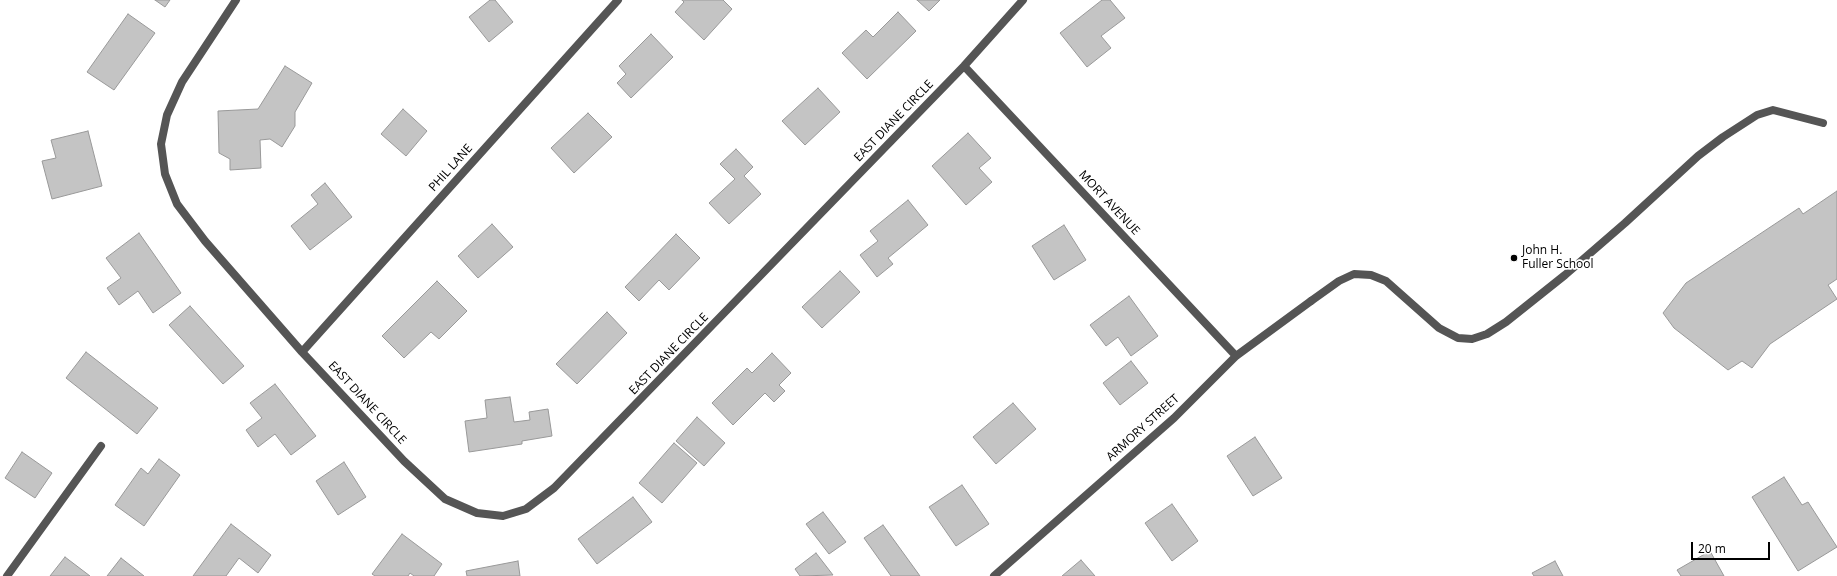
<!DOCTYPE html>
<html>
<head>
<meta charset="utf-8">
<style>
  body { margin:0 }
  #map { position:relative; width:1837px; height:576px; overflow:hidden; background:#fff; font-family:"Open Sans",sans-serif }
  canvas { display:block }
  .scale { position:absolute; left:1691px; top:542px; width:79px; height:18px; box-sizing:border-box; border:2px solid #000; border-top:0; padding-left:5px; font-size:12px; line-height:14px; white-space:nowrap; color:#000; -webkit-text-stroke:3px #fff; paint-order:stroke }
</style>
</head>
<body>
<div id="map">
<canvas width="1837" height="576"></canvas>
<div class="scale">20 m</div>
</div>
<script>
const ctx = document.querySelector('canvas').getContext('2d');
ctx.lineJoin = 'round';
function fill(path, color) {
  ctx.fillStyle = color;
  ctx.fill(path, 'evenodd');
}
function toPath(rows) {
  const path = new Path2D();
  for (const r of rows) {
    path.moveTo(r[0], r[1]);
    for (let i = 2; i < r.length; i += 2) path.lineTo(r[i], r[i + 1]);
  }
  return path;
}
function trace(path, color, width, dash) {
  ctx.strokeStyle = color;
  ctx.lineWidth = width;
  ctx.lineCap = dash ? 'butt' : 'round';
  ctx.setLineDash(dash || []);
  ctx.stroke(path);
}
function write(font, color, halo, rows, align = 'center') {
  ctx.font = font + ' "Open Sans",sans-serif';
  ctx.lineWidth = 3.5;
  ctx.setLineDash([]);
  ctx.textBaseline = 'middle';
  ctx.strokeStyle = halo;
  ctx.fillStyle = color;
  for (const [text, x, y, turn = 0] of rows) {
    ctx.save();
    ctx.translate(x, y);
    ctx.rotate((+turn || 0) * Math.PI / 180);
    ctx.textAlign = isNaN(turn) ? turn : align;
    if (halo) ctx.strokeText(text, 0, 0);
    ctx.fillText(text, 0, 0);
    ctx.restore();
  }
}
const building = toPath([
  [155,0,170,0,165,7,155,0],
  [490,0,495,0,513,22,489,42,469,17,490,0],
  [682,0,723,0,732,9,704,40,675,12,684,2,682,0],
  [917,0,940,0,929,11,917,0],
  [1102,0,1110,0,1125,18,1101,36,1111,48,1087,67,1060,33,1102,0],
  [898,12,916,31,867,79,842,53,866,30,873,37,898,12],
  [128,14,155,33,114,90,87,72,128,14],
  [651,34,673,57,631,98,617,83,626,74,619,66,651,34],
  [285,66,312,83,295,112,295,126,282,147,270,139,260,140,261,168,230,170,230,159,219,153,218,111,258,109,285,66],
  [818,88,840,112,805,145,782,121,818,88],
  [403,109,427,131,406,156,381,134,403,109],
  [588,113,612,137,574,173,551,148,588,113],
  [88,131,102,186,52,199,42,161,56,158,51,140,88,131],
  [968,133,991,158,979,168,992,182,966,205,932,166,968,133],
  [736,149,753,167,744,176,761,194,729,224,709,203,735,179,720,164,736,149],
  [325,183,352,217,310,250,291,226,318,204,311,195,325,183],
  [1837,191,1837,279,1828,285,1837,299,1770,344,1752,368,1742,361,1728,370,1674,328,1663,313,1686,283,1799,208,1803,214,1837,191],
  [908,200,928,225,888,258,893,264,877,277,860,255,878,241,870,231,908,200],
  [492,224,513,247,478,278,458,256,492,224],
  [1064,225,1086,260,1054,280,1032,246,1064,225],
  [139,233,181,293,153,313,138,291,119,305,107,288,121,278,106,258,139,233],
  [676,234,700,258,669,290,659,280,639,301,625,287,676,234],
  [840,271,860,292,822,328,802,307,840,271],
  [437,281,467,311,439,339,431,332,404,358,382,336,437,281],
  [1129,296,1158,336,1131,356,1118,337,1106,346,1090,325,1129,296],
  [190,306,244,366,223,384,169,325,190,306],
  [607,312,627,333,577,384,556,364,607,312],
  [86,352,158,408,137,434,66,378,86,352],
  [772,353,791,373,779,385,785,391,774,402,765,393,733,425,712,403,747,368,752,373,772,353],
  [1131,361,1148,383,1120,405,1103,383,1131,361],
  [275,384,316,436,291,455,275,434,258,447,246,430,262,418,250,403,275,384],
  [510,397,514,422,530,420,529,412,548,409,552,436,522,441,522,444,469,452,465,421,487,418,485,400,510,397],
  [1013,403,1036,429,996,464,973,437,1013,403],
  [697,417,725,443,704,466,676,441,697,417],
  [1255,437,1282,478,1253,496,1227,456,1255,437],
  [674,443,697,463,662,503,639,483,674,443],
  [22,452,52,473,35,498,5,478,22,452],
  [159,459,180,475,144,526,115,505,141,468,148,474,159,459],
  [344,462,366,497,338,515,316,481,344,462],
  [1784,477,1802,505,1808,502,1837,547,1798,571,1752,497,1784,477],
  [962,485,989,524,956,546,929,507,962,485],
  [633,497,652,522,597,564,578,539,633,497],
  [1172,504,1198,541,1172,561,1145,523,1172,504],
  [823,512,846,542,829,554,806,524,823,512],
  [231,524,271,555,258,573,239,558,226,576,193,576,231,524],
  [883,525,920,576,891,576,864,538,883,525],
  [402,534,442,564,434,576,414,576,410,573,408,576,375,576,372,574,402,534],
  [1710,551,1724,576,1681,576,1677,570,1710,551],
  [816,553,833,575,800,576,795,569,816,553],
  [65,557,90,576,50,576,65,557],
  [121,558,144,576,107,576,121,558],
  [1081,560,1095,576,1062,576,1081,560],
  [518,561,520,576,467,576,466,571,518,561],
  [1555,561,1563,576,1534,576,1532,573,1555,561]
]);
fill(building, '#c4c4c4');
trace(building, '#999', 1);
trace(toPath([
  [1311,301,1339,281,1354,274,1371,275,1386,281,1439,328,1458,338,1472,339,1487,334,1506,322,1565,275,1625,223,1698,156,1723,137,1757,115,1773,110,1823,123],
  [7,576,101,446]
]), '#555', 8);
trace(toPath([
  [236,0,182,82,167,115,161,144,165,174,177,204,205,241,302,352,404,461,445,499,477,513,503,516,526,509,554,488,964,66,1023,0],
  [964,66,1236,356],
  [302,352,618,0],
  [994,576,1174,418,1236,356,1311,301]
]), '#555', 8);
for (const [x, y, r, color] of [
  [1514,258,4,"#000"]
]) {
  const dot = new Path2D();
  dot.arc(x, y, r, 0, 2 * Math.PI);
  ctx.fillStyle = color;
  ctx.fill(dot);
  trace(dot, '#fff', 1.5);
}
write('12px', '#000', '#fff', [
  ["EAST DIANE CIRCLE",894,121,-46],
  ["PHIL LANE",451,168,-48],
  ["MORT AVENUE",1109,203,47],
  ["EAST DIANE CIRCLE",669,354,-46],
  ["EAST DIANE CIRCLE",367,403,47],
  ["ARMORY STREET",1143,428,-42]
]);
write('12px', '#000', '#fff', [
  ["John H.",1522,251],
  ["Fuller School",1522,265]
], 'left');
</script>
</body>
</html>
